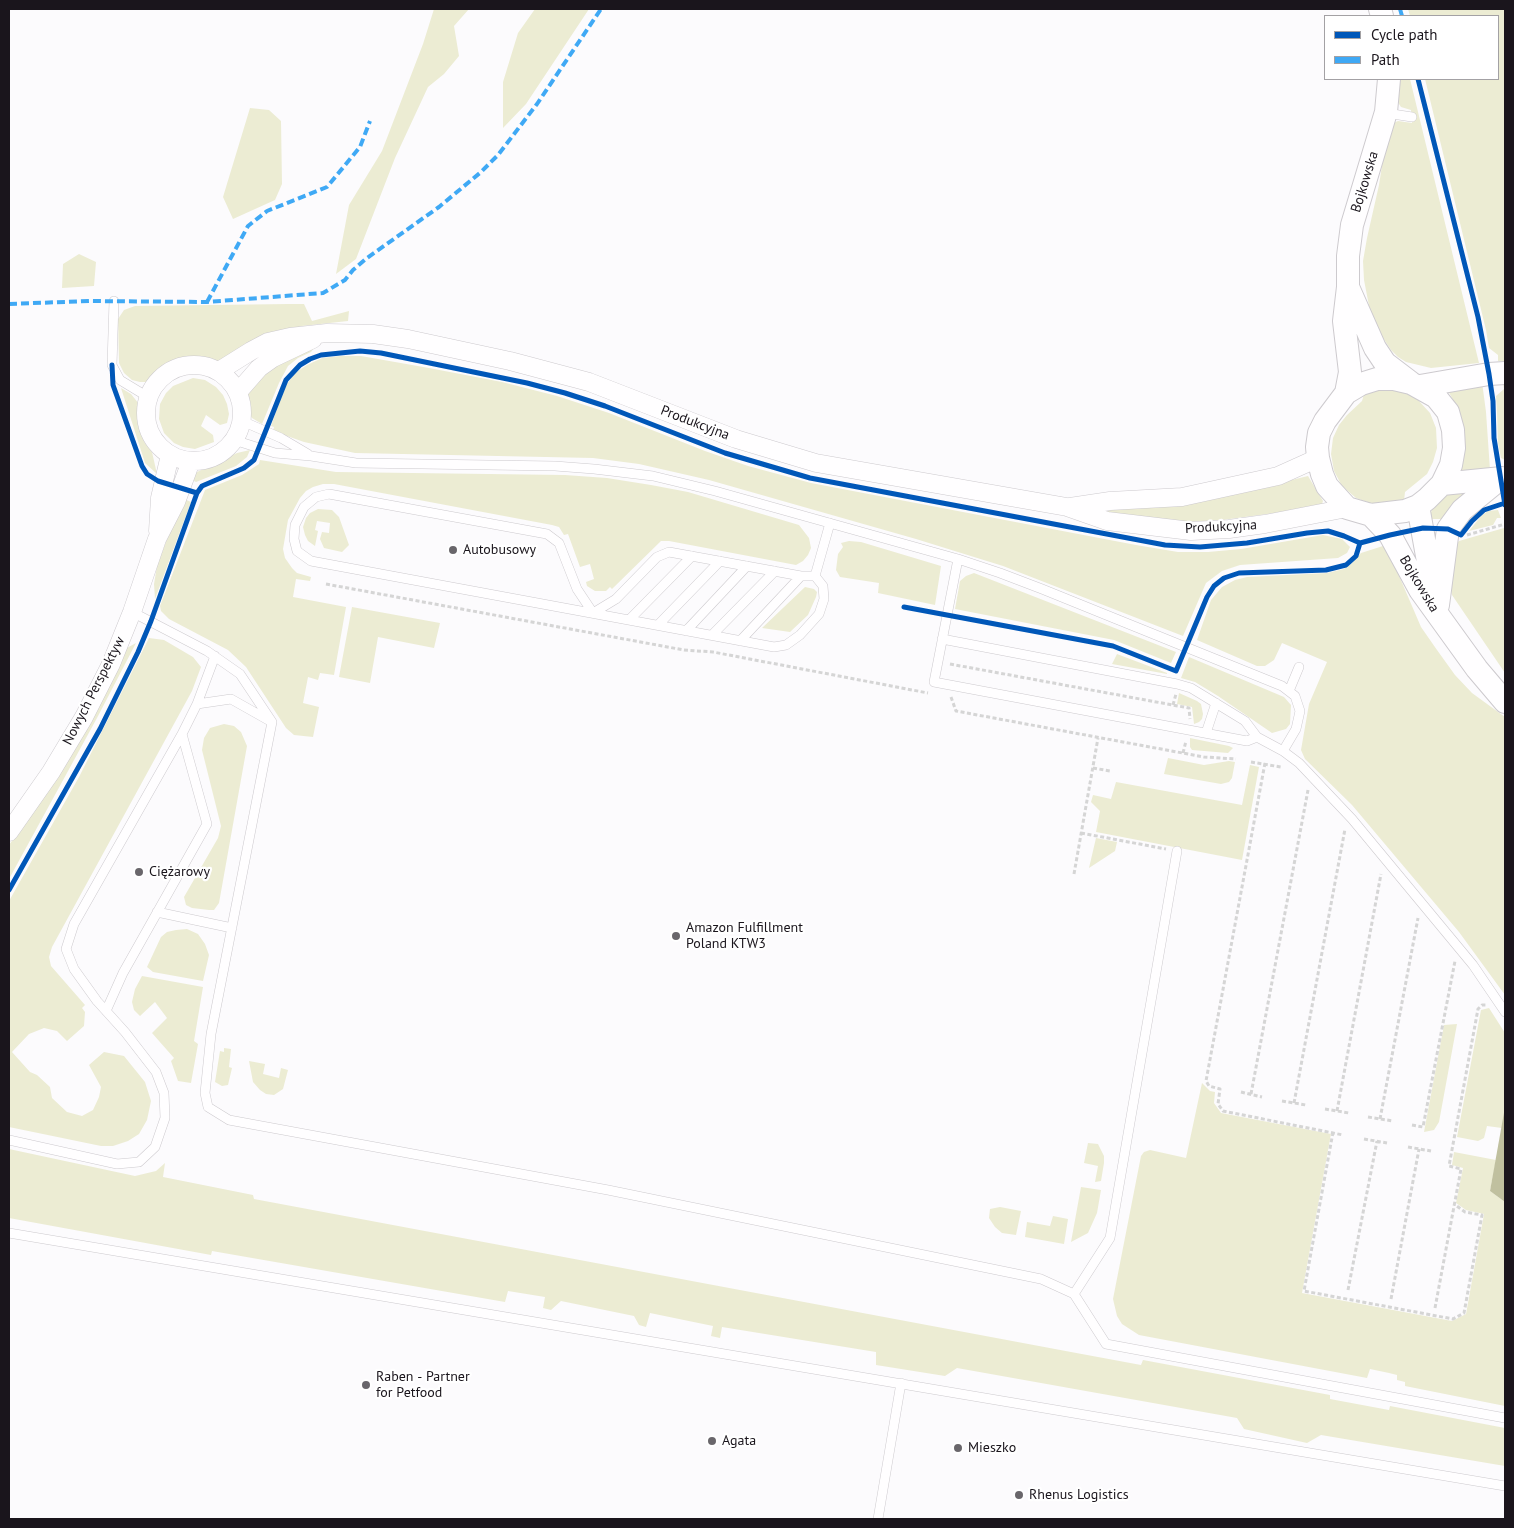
<!DOCTYPE html>
<html>
<head>
<meta charset="utf-8">
<style>
  body { margin:0 }
  #map { position:relative; width:1514px; height:1528px; overflow:hidden; background:#fcfbfd; font-family:"PT Sans",sans-serif }
  canvas { display:block }
  .frame { position:absolute; inset:0; border:10px solid #1a151c; pointer-events:none }
  .legend { position:absolute; left:1324px; top:15px; width:175px; height:65px; box-sizing:border-box; background:#fff; border:1px solid #a3a1a4; margin:0; padding:6px 9px; list-style:none; font-size:15px; color:#1a151c }
  .legend li { display:flex; align-items:center; gap:10px; height:25px }
  .legend b { width:25px; border:1px solid #a3a1a4 }
</style>
</head>
<body>
<div id="map">
<canvas width="1514" height="1528"></canvas>
<div class="frame"></div>
<ul class="legend">
<li><b style="height:6px;background:#0057b8"></b>Cycle path</li>
<li><b style="height:6px;background:#3fa9f5"></b>Path</li>
</ul>
</div>
<script>
const ctx = document.querySelector('canvas').getContext('2d');
ctx.lineJoin = 'round';
function fill(path, color) {
  ctx.fillStyle = color;
  ctx.fill(path, 'evenodd');
}
function toPath(rows) {
  const path = new Path2D();
  for (const r of rows) {
    if (r.length === 3) {
      path.moveTo(r[0] + r[2], r[1]);
      path.arc(r[0], r[1], r[2], 0, 2 * Math.PI);
      continue;
    }
    path.moveTo(r[0], r[1]);
    for (let i = 2; i < r.length; i += 2) path.lineTo(r[i], r[i + 1]);
  }
  return path;
}
function trace(path, color, width, dash) {
  ctx.strokeStyle = color;
  ctx.lineWidth = width;
  ctx.lineCap = dash ? 'butt' : 'round';
  ctx.setLineDash(dash || []);
  ctx.stroke(path);
}
function write(font, color, halo, rows, align = 'center') {
  ctx.font = font + ' "PT Sans",sans-serif';
  ctx.lineWidth = 4.5;
  ctx.setLineDash([]);
  ctx.textBaseline = 'middle';
  ctx.strokeStyle = halo;
  ctx.fillStyle = color;
  for (const [text, x, y, turn = 0] of rows) {
    ctx.save();
    ctx.translate(x, y);
    ctx.rotate((+turn || 0) * Math.PI / 180);
    ctx.textAlign = isNaN(turn) ? turn : align;
    if (halo) ctx.strokeText(text, 0, 0);
    ctx.fillText(text, 0, 0);
    ctx.restore();
  }
}
fill(toPath([
  [434,9,469,9,454,26,459,56,444,74,428,87,395,158,356,259,336,274,349,205,382,151,423,44],
  [535,9,589,9,526,104,503,128,503,82,518,33],
  [1408,9,1505,9,1505,361,1498,361,1498,355,1489,348,1486,330,1425,79,1498,79,1498,16,1410,16],
  [1396,79,1410,79,1479,363,1431,368,1406,362,1398,357,1391,350,1383,338,1370,311,1364,280,1363,261,1367,238,1379,185,1385,146,1391,124,1398,121,1412,123,1411,110,1401,107,1397,101],
  [250,108,269,110,281,121,282,184,275,200,233,219,223,197],
  [79,254,96,262,94,286,62,288,63,264],
  [289,304,304,304,312,321,349,311,348,321,302,326,250,344,219,363,210,365,201,362,185,362,167,367,156,374,148,382,140,382,132,380,124,373,119,363,118,319,124,310,135,306],
  [315,347,311,352,298,358,288,366,279,383,262,424,252,418,247,410,246,400,251,385,262,372],
  [340,356,361,356,429,368,502,382,557,396,609,413,705,451,748,466,811,483,1136,545,1178,552,1208,552,1241,549,1323,535,1342,539,1350,547,1347,553,1338,558,1240,565,1222,571,1206,583,1183,636,1003,566,916,539,709,480,639,464,593,458,355,453,304,442,273,431,274,427,271,426,279,403,287,384,295,373,307,365,322,358],
  [193,378,205,380,216,387,223,395,227,404,229,414,227,423,220,425,206,415,201,426,213,435,214,442,195,449,183,447,174,443,164,433,159,419,160,404,166,393,173,386],
  [1482,382,1486,412,1490,470,1455,476,1457,407,1446,387],
  [1503,383,1505,383,1505,460,1501,458,1498,443,1497,412,1496,396,1504,389],
  [121,388,131,394,139,404,137,414,139,429,145,443,152,452,157,474,145,463],
  [1394,388,1407,393,1419,401,1430,413,1436,428,1437,448,1433,462,1427,474,1405,492,1404,501,1373,504,1356,498,1342,486,1334,471,1331,454,1333,438,1339,425,1347,415,1362,401,1365,391],
  [250,450,247,457,236,466,196,482,190,479,195,473,237,453],
  [260,460,336,472,565,475,607,478,651,485,688,492,799,525,809,538,811,548,808,555,803,561,796,565,669,541,661,541,612,589,610,587,606,591,595,591,587,586,586,582,594,579,590,564,580,567,568,534,564,535,559,527,552,525,334,484,323,484,313,487,306,491,300,498,288,520,283,549,285,558,292,568,297,573,311,577,310,581,296,579,293,597,346,607,334,675,320,673,318,680,308,677,303,703,319,707,313,737,294,735,286,728,246,667,228,650,169,619,161,611,160,606,205,490,242,475,259,464],
  [1308,476,1323,501,1322,504,1275,513,1222,520,1185,522,1103,512,1103,509,1209,500],
  [1480,483,1445,519,1429,519,1433,506,1448,488],
  [182,498,191,502,155,599,154,584,157,566],
  [318,509,332,510,339,517,349,545,342,552,324,548,320,539,322,532,329,533,330,523,317,521,315,530,318,531,315,546,308,541,305,535,303,527,306,518,310,513],
  [1498,510,1501,518,1497,518,1493,525,1469,531,1482,515,1488,511],
  [1504,528,1505,531,1505,673,1452,595,1448,579,1455,546,1459,541],
  [849,541,861,542,941,566,935,605,878,593,879,583,840,577,836,570,838,554,843,547,841,543],
  [1383,546,1397,571,1421,627,1437,650,1455,675,1472,693,1505,717,1505,995,1459,932,1352,805,1305,759,1301,750,1309,704,1327,662,1282,643,1274,660,1265,666,1257,666,1197,640,1211,600,1222,587,1235,580,1247,577,1327,573,1344,569,1352,563,1361,553],
  [974,573,1176,652,1171,663,1114,640,955,609,960,581,966,576],
  [805,587,814,589,817,592,816,597,808,615,790,632,762,628],
  [352,607,440,623,434,648,378,637,370,683,339,677],
  [149,638,164,640,193,657,201,667,192,691,52,947,49,957,51,966,85,1005,82,1008,85,1012,84,1026,67,1041,57,1031,44,1028,29,1034,12,1052,30,1072,37,1075,50,1087,52,1098,67,1112,82,1116,93,1110,99,1097,101,1087,89,1065,104,1052,124,1056,145,1082,151,1101,147,1120,139,1134,128,1141,113,1146,101,1146,9,1127,9,901,79,777],
  [136,643,97,718,9,879,9,845,41,800,125,649],
  [1117,654,1167,673,1167,674,1112,664],
  [1189,657,1284,697,1291,705,1290,724,1286,729,1272,733,1218,696,1195,682,1181,678],
  [1179,693,1197,701,1201,704,1203,714,1202,719,1199,722,1194,724,1192,707,1177,704],
  [224,724,234,726,241,732,247,746,219,903,214,910,209,910,192,908,186,905,184,897,218,838,221,826,202,750,204,738,210,728],
  [1190,738,1229,746,1233,748,1228,753,1192,750,1190,747],
  [1168,758,1204,765,1229,761,1235,762,1232,778,1229,782,1221,784,1164,774],
  [1250,765,1259,767,1242,860,1096,832,1100,811,1091,802,1093,795,1111,799,1116,782,1242,805],
  [1096,838,1117,842,1115,851,1089,868],
  [187,929,198,934,205,944,209,955,203,981,153,972,147,967,161,937,167,932,176,930],
  [142,976,203,987,194,1041,198,1044,191,1083,178,1081,171,1061,174,1058,152,1033,167,1018,155,1002,140,1016,134,1010,132,1002,135,989],
  [1489,1008,1505,1033,1505,1107,1502,1128,1487,1126,1484,1138,1478,1141,1457,1137,1481,1010],
  [1457,1024,1439,1122,1434,1130,1424,1132,1444,1025],
  [224,1048,231,1049,229,1067,232,1068,228,1085,222,1086,215,1082,220,1051,224,1052],
  [249,1061,265,1064,263,1074,279,1078,281,1068,288,1070,283,1089,274,1095,266,1094,260,1090,253,1082],
  [1202,1083,1210,1091,1215,1092,1214,1103,1221,1113,1331,1134,1302,1293,1452,1321,1466,1314,1484,1214,1466,1210,1456,1203,1463,1168,1452,1165,1454,1152,1496,1160,1490,1191,1505,1202,1505,1406,1405,1386,1405,1382,1397,1380,1397,1375,1389,1373,1370,1369,1367,1378,1139,1335,1122,1324,1117,1316,1113,1299,1141,1156,1144,1152,1150,1150,1186,1158],
  [1088,1143,1098,1144,1104,1156,1104,1163,1101,1181,1095,1182,1098,1166,1084,1163],
  [9,1149,135,1176,156,1171,165,1163,163,1177,253,1195,254,1199,1071,1352,1141,1365,1143,1360,1330,1395,1330,1399,1389,1410,1390,1406,1505,1428,1505,1466,1321,1435,1307,1443,1244,1429,1237,1418,957,1368,945,1376,876,1365,876,1352,722,1327,720,1338,711,1336,713,1326,650,1313,646,1327,639,1325,634,1316,561,1301,551,1310,543,1308,545,1297,508,1291,505,1302,212,1251,211,1255,9,1218],
  [1081,1187,1101,1190,1097,1213,1088,1233,1071,1242],
  [1000,1207,1021,1211,1016,1235,1002,1233,995,1227,989,1218,990,1209],
  [1053,1216,1068,1219,1064,1244,1025,1237,1027,1222,1050,1226]
]), '#ececd3');
fill(toPath([
  [1505,1107,1505,1202,1490,1191]
]), '#c0c09f');
const service = toPath([
  [1386,113,1412,117],
  [114,301,112,365,120,380,148,397],
  [242,421,281,438,308,454],
  [234,440,275,453,311,456,356,463,555,466,594,469,653,476,715,491,958,559,1000,573,1042,589,1282,686,1295,696,1300,711,1296,729,1283,751],
  [958,559,934,682,1247,741,1257,737],
  [815,576,830,523],
  [132,612,207,651,240,674,272,722,211,1034,205,1093,208,1107,229,1120,608,1190,1041,1279,1074,1294,1106,1344,1505,1418],
  [629,620,692,556],
  [658,625,720,561],
  [686,631,747,566],
  [712,635,775,571],
  [942,639,1177,684,1191,688,1245,721,1257,737,1283,751,1299,763,1352,819,1473,965,1505,1012],
  [740,641,801,576],
  [758,644,774,647,786,645,800,635,819,614,824,599,823,586,815,576,801,576,669,552,657,557,616,599,593,613,577,589,559,543,547,534,329,494,316,497,304,507,295,525,294,539,297,551,311,561,758,644],
  [1289,691,1299,667],
  [197,704,231,699,270,721],
  [1206,733,1216,703],
  [157,912,232,928],
  [106,1011,123,973,207,824,182,734],
  [9,1140,117,1164,139,1162,155,1147,165,1118,164,1093,156,1072,125,1032,97,1001,74,969,66,949,74,924,182,734,197,704,215,656],
  [9,1233,1505,1486],
  [1074,1294,1110,1238,1177,851],
  [878,1519,901,1383]
]);
const minor = toPath([
  [194,413,48],
  [219,371,251,351,268,342,290,337,327,333,373,334,408,339,510,361,589,382,736,439,816,463,1067,507,1107,521,1191,531,1229,529,1265,524,1347,508],
  [238,392,259,368,273,358,313,339],
  [1070,507,1110,501,1182,497,1278,476,1318,458],
  [158,531,160,498,170,455],
  [9,832,51,772,84,717,111,664,132,612,157,539,176,502,191,461]
]);
const tertiary = toPath([
  [1380,9,1382,16],
  [1348,287,1375,348,1385,363,1410,382],
  [1377,379,1394,379,1411,383,1436,397,1448,412,1453,430,1454,448,1451,465,1442,484,1427,499,1418,506,1405,511,1371,515,1347,508,1327,486,1322,474,1318,458,1317,447,1319,433,1325,421,1346,393,1361,384,1377,379],
  [1420,386,1489,374,1505,373],
  [1346,393,1350,372,1344,321,1348,287,1348,256,1352,225,1386,112,1389,79],
  [1442,484,1502,478],
  [1418,506,1433,589],
  [1371,515,1390,535,1420,590,1477,669,1505,702],
  [1438,605,1448,529,1462,510,1501,478]
]);
trace(service, '#cdcace', 10);
trace(minor, '#cdcace', 19);
trace(tertiary, '#cdcace', 24);
trace(toPath([
  [1467,535,1505,524],
  [326,584,684,650,713,652,928,693],
  [950,664,1189,708,1190,719],
  [951,697,956,711,1204,757,1236,759],
  [1173,705,1176,694],
  [1183,753,1186,741],
  [1251,762,1281,767],
  [1265,763,1206,1081,1209,1086,1220,1089,1218,1104,1223,1111,1343,1135],
  [1093,768,1110,771],
  [1081,833,1166,849],
  [1074,874,1098,738],
  [1241,1092,1262,1097],
  [1251,1094,1308,790],
  [1282,1101,1306,1105],
  [1294,1103,1345,829],
  [1325,1109,1349,1113],
  [1337,1111,1381,874],
  [1368,1117,1393,1121],
  [1380,1119,1418,918],
  [1412,1125,1423,1127,1455,961],
  [1333,1132,1304,1291,1453,1319,1464,1313,1482,1215,1465,1212,1454,1204],
  [1364,1139,1387,1143],
  [1408,1147,1431,1151],
  [1348,1290,1377,1141],
  [1391,1299,1419,1149],
  [1435,1308,1461,1169,1449,1166,1478,1009,1482,1005,1487,1005]
]), '#d5d5d5', 3, [4, 2.5]);
trace(service, '#fffeff', 9);
trace(minor, '#fffeff', 18);
trace(tertiary, '#fffeff', 22);
trace(toPath([
  [1400,9,1402,16],
  [207,302,248,226,267,211,327,187,360,147,370,121],
  [9,304,89,301,207,302,323,293,345,280,353,270,367,258,439,207,481,172,498,155,537,104,601,9]
]), '#3fa9f5', 4, [8, 4]);
trace(toPath([
  [1418,79,1478,317,1489,374,1493,401,1494,438,1505,505],
  [112,365,113,385,142,466,147,474,158,481,197,493],
  [904,607,1113,646,1176,671,1207,597,1214,586,1224,578,1239,573,1326,570,1346,565,1356,556,1360,543],
  [9,890,100,729,138,652,151,621,197,493,202,486,244,468,254,460,286,380,300,365,310,359,321,355,360,351,381,353,527,383,565,393,605,406,725,453,810,478,1165,545,1200,547,1247,543,1307,533,1328,531,1344,536,1360,543,1390,535,1423,528,1448,529,1461,535,1472,521,1484,510,1505,503]
]), '#0057b8', 5);
for (const [x, y, r, color] of [
  [453,550,5,"#69666b"],
  [139,872,5,"#69666b"],
  [676,936,5,"#69666b"],
  [366,1385,5,"#69666b"],
  [712,1441,5,"#69666b"],
  [958,1448,5,"#69666b"],
  [1019,1495,5,"#69666b"]
]) {
  const dot = new Path2D();
  dot.arc(x, y, r, 0, 2 * Math.PI);
  ctx.fillStyle = color;
  ctx.fill(dot);
  trace(dot, '#fff', 2);
}
write('14px', '#1a151c', '#fff', [
  ["Bojkowska",1365,182,-73],
  ["Produkcyjna",695,423,21],
  ["Produkcyjna",1221,527,-3],
  ["Bojkowska",1419,584,59],
  ["Nowych Perspektyw",94,691,-63]
]);
write('14px', '#1a151c', '#fff', [
  ["Autobusowy",463,550],
  ["Ciężarowy",149,872],
  ["Amazon Fulfillment",686,928],
  ["Poland KTW3",686,944],
  ["Raben - Partner",376,1377],
  ["for Petfood",376,1393],
  ["Agata",722,1441],
  ["Mieszko",968,1448],
  ["Rhenus Logistics",1029,1495]
], 'left');
</script>
</body>
</html>
